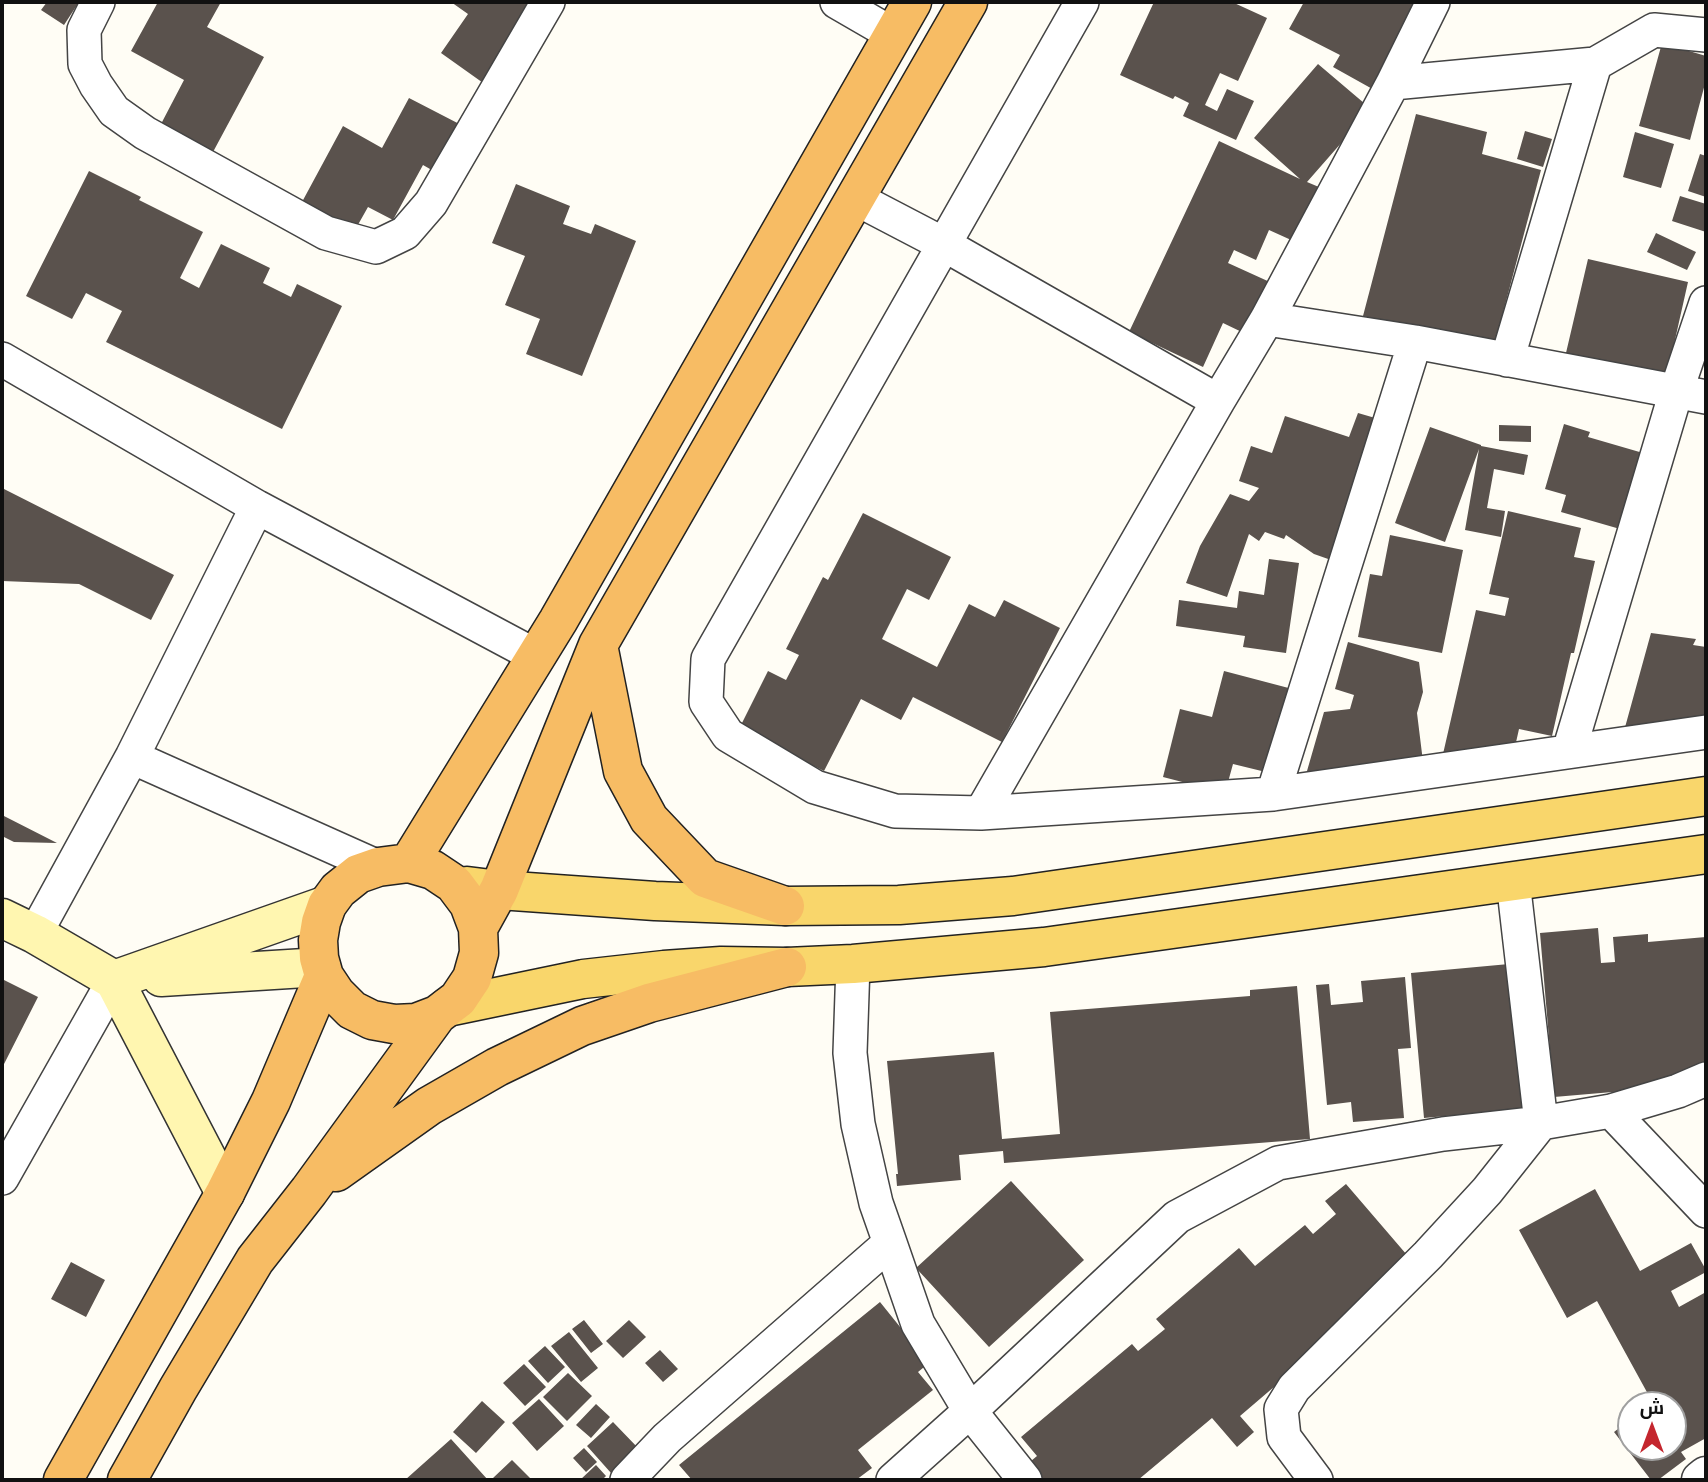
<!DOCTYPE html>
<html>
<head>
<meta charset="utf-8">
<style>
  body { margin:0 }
  #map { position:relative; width:1708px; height:1482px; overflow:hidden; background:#fffdf5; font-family:"PT Serif",Cairo,serif }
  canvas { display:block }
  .frame { position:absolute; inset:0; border:4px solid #111; pointer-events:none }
  .north { position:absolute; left:1617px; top:1391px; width:70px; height:70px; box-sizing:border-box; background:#fff; border:2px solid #a0a0a0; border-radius:50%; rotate:0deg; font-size:19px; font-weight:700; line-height:28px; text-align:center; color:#111 }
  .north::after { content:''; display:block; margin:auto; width:24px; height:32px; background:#c4262e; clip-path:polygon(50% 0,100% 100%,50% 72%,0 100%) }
</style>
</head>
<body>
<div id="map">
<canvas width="1708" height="1482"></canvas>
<div class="frame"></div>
<div class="north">ش</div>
</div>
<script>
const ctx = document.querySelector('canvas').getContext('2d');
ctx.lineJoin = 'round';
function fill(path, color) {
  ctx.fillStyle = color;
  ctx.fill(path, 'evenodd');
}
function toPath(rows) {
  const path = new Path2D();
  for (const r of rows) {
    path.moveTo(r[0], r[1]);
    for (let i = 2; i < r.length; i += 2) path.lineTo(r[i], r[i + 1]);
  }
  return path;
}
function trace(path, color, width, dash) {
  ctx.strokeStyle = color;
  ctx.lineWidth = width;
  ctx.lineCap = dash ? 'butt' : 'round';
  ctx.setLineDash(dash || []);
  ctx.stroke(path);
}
fill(toPath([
  [47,2,79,2,64,25,41,10],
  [158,2,221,2,207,27,264,57,213,152,161,124,184,80,131,51],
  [451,2,544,2,486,85,441,53,468,14],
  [1154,2,1232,2,1267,18,1238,81,1220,73,1205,105,1217,111,1227,89,1254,101,1236,140,1183,116,1189,103,1175,96,1173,99,1120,75],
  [1304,2,1419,2,1376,91,1333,67,1340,55,1289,29],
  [1662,43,1706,56,1706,80,1690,140,1639,126],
  [1318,64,1371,109,1307,182,1326,190,1300,244,1269,230,1256,260,1234,250,1228,263,1272,283,1248,335,1223,323,1203,367,1129,332,1219,141,1300,179,1254,138],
  [409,98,469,129,444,177,423,165,393,220,368,207,355,230,302,202,343,126,382,148],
  [1416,114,1487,132,1482,154,1541,170,1493,350,1363,316],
  [1525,131,1552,139,1543,167,1517,159],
  [1635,132,1674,144,1661,188,1623,177],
  [1700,154,1706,156,1706,197,1688,191],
  [89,171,141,197,139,200,203,232,180,278,199,288,221,244,270,268,263,283,291,297,297,284,342,306,282,429,106,342,122,311,86,293,72,319,26,296],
  [516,184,570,206,563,224,591,234,595,224,636,241,582,376,526,354,540,319,505,305,525,256,492,243],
  [1680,196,1706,204,1706,232,1672,221],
  [1656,233,1696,252,1687,270,1647,252],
  [1588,259,1688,282,1663,393,1562,370],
  [1358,413,1382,420,1331,560,1314,554,1286,535,1284,539,1265,532,1259,541,1249,534,1227,597,1186,583,1200,546,1230,494,1249,501,1259,488,1239,481,1251,446,1272,453,1285,416,1349,437],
  [1564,424,1590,432,1588,437,1643,453,1620,529,1561,512,1566,495,1545,489],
  [1499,425,1531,426,1531,442,1499,441],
  [1430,427,1481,445,1481,446,1528,455,1524,475,1494,469,1487,508,1505,511,1501,537,1465,530,1479,449,1445,542,1395,523],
  [2,488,174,575,151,620,79,584,2,581],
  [1508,511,1581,528,1574,557,1595,561,1574,653,1571,653,1552,736,1519,729,1510,769,1443,754,1476,610,1505,616,1509,598,1489,594],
  [863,513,951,557,929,600,907,589,882,639,937,667,969,604,995,617,1004,600,1060,628,1002,742,913,697,901,720,861,699,824,771,739,729,768,671,786,680,799,655,786,649,823,577,828,580],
  [1390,535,1463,550,1442,653,1358,637,1370,574,1382,576],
  [1269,559,1299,563,1286,653,1243,647,1245,636,1176,626,1179,600,1237,608,1239,591,1264,595],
  [1651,633,1696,639,1693,645,1706,647,1706,722,1624,731],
  [1348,642,1419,662,1423,692,1417,713,1425,778,1308,776,1307,771,1324,712,1350,709,1354,695,1335,689],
  [1224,671,1300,691,1278,775,1233,764,1225,793,1163,777,1180,709,1212,717],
  [2,815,57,843,14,842,2,836],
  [1598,928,1601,963,1615,962,1613,937,1648,934,1648,942,1706,937,1706,1084,1554,1097,1540,933],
  [1520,963,1533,1108,1424,1118,1411,973],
  [1405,977,1411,1048,1398,1049,1404,1118,1353,1122,1351,1102,1327,1105,1316,985,1329,984,1331,1005,1363,1002,1361,981],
  [2,979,38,997,2,1068],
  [1297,986,1310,1139,1004,1163,1003,1151,959,1155,961,1180,897,1186,896,1174,898,1174,887,1061,994,1052,1002,1139,1060,1134,1050,1012,1250,996,1250,990],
  [1011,1181,1084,1260,989,1347,916,1268],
  [1346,1184,1419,1269,1302,1363,1240,1416,1254,1432,1237,1447,1212,1418,1138,1480,1016,1480,1013,1476,1037,1456,1021,1437,1132,1344,1138,1351,1165,1329,1156,1319,1239,1248,1255,1266,1305,1225,1313,1234,1336,1214,1325,1201],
  [1595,1189,1640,1271,1691,1243,1706,1270,1706,1272,1671,1291,1679,1307,1706,1292,1706,1438,1681,1452,1686,1459,1658,1480,1651,1480,1614,1432,1631,1419,1631,1447,1673,1447,1673,1405,1654,1405,1597,1301,1567,1318,1519,1230],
  [71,1262,105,1280,86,1317,51,1299],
  [880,1302,929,1363,918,1372,933,1390,858,1450,872,1468,856,1480,692,1480,679,1465],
  [584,1320,603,1344,591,1353,572,1329],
  [629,1320,646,1337,623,1358,606,1341],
  [569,1332,598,1368,581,1382,551,1346],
  [545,1346,565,1367,548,1383,528,1361],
  [660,1350,678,1369,663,1382,645,1363],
  [524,1364,546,1387,525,1406,503,1383],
  [568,1373,592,1396,567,1421,543,1397],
  [539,1399,564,1426,537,1451,512,1423],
  [482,1401,505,1422,476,1453,453,1432],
  [596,1404,610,1417,591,1438,576,1425],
  [613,1422,639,1449,611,1473,587,1446],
  [451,1439,488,1480,405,1480],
  [584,1448,597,1462,586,1472,573,1458],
  [512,1460,532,1480,495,1480,493,1478],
  [596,1465,606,1476,602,1480,580,1480]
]), '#5a524d');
const minor = toPath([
  [98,2,84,30,85,64,96,85,114,111,145,133,326,233,376,247,405,233,431,203,548,2],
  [837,2,894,35],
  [1082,2,708,659,706,702,728,735,815,787,895,811,981,813,1273,794,1706,732],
  [1393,83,1595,64,1654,30,1706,35],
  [855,198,945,245,1218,401],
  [1267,319,1415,342,1706,397],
  [2,359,257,507,536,656],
  [1507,360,1595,64],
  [1569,751,1676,392,1706,303],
  [132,757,378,867],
  [1273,794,1415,342],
  [981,813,1218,401,1267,319,1393,83,1433,2],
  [35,934,132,757,257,507],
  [853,964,850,1053,858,1124,876,1203,890,1243,918,1324,970,1411,1025,1480],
  [1611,1111,1706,1211],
  [2,1178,114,980],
  [627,1480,667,1438,890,1243],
  [893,1480,970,1411,1177,1217,1278,1163,1443,1134,1541,1123,1611,1111,1678,1091,1706,1079],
  [1316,1480,1284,1437,1281,1409,1294,1388,1428,1255,1487,1191,1541,1123,1513,881]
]);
const tertiary = toPath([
  [1701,1480,1706,1476]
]);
const secondary = toPath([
  [2,918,35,934,114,980,225,1193],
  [161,977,321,967],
  [114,980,327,905]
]);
const primary = toPath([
  [467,886,499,890,655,901,785,906,899,905,1013,896,1706,796],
  [448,1007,583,979,664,970,721,966,787,967,853,964,1044,947,1706,854]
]);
const trunk = toPath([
  [598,645,623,771,649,819,705,878,785,906],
  [409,863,558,621,912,2],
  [478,928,499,890,598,645,968,2],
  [336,1172,429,1106,497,1067,582,1026,649,1003,787,967],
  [63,1480,225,1193,271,1101,324,976],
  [127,1480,178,1389,255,1260,309,1191,437,1015,458,999,472,978,479,953,478,928,469,904,454,884,433,870,409,863,378,867,358,874,338,890,327,905,321,922,318,940,319,958,324,976,336,994,352,1010,372,1020,394,1024,416,1023,437,1015]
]);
trace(minor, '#444', 36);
trace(tertiary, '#444', 41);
trace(secondary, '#333', 41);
trace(primary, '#222', 41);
trace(trunk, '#222', 41);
trace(minor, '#fff', 33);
trace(tertiary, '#fff', 38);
trace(secondary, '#fff6b0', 38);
trace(primary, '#f9d66b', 38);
trace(trunk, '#f7bc64', 38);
</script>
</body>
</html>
